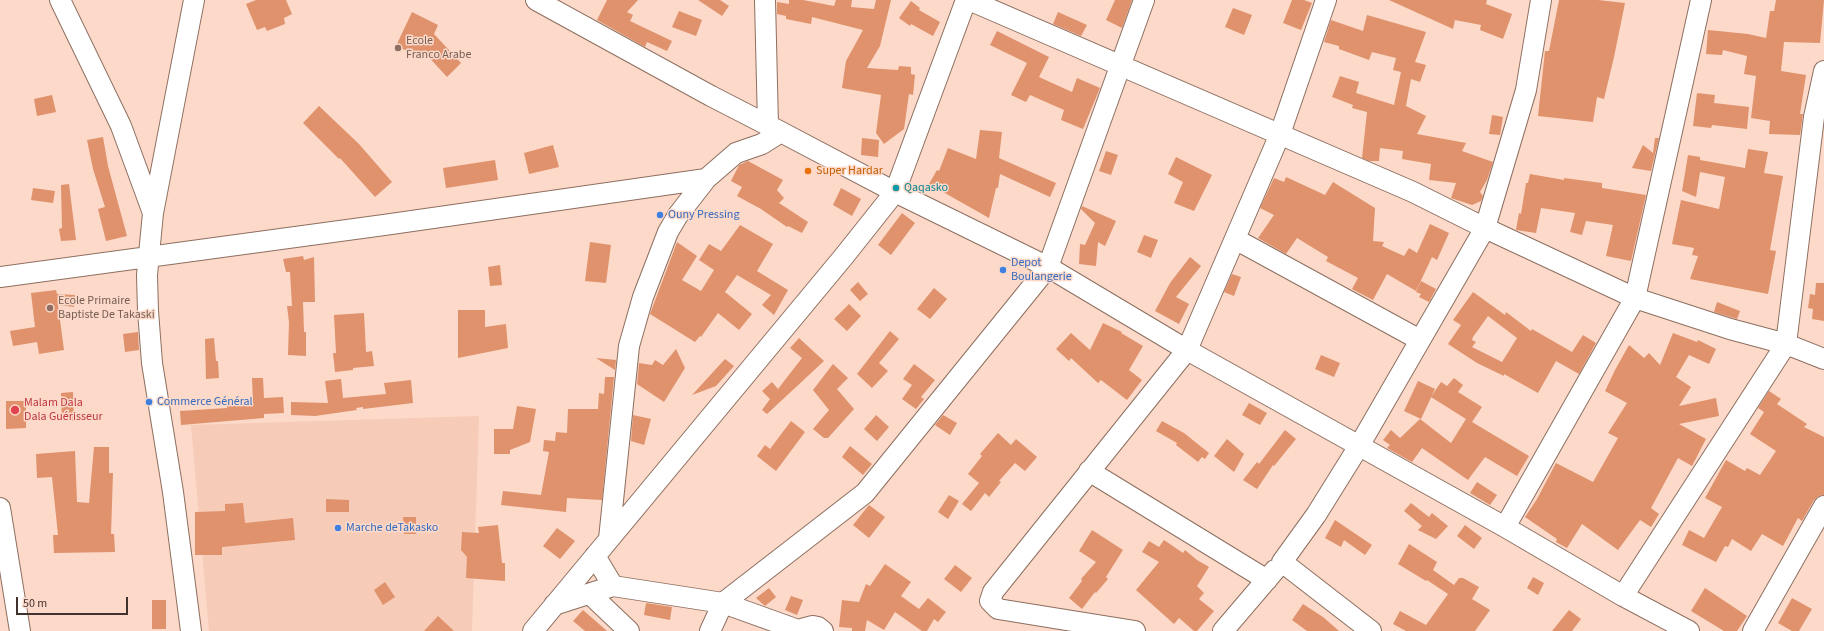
<!DOCTYPE html>
<html>
<head>
<meta charset="utf-8">
<style>
  body { margin:0 }
  #map { position:relative; width:1824px; height:631px; overflow:hidden; background:#fcd9c9; font-family:"Source Sans 3",sans-serif }
  canvas { display:block }
  .scale { position:absolute; left:16px; top:597px; width:112px; height:18px; box-sizing:border-box; border:2px solid #40322c; border-top:0; padding-left:5px; font-size:12px; line-height:14px; white-space:nowrap; color:#40322c; -webkit-text-stroke:3px #fcd9c9; paint-order:stroke }
</style>
</head>
<body>
<div id="map">
<canvas width="1824" height="631"></canvas>
<div class="scale">50 m</div>
</div>
<script>
const ctx = document.querySelector('canvas').getContext('2d');
ctx.lineJoin = 'round';
function fill(path, color) {
  ctx.fillStyle = color;
  ctx.fill(path, 'evenodd');
}
function toPath(rows) {
  const path = new Path2D();
  for (const r of rows) {
    path.moveTo(r[0], r[1]);
    for (let i = 2; i < r.length; i += 2) path.lineTo(r[i], r[i + 1]);
  }
  return path;
}
function trace(path, color, width, dash) {
  ctx.strokeStyle = color;
  ctx.lineWidth = width;
  ctx.lineCap = dash ? 'butt' : 'round';
  ctx.setLineDash(dash || []);
  ctx.stroke(path);
}
function write(font, color, halo, rows, align = 'center') {
  ctx.font = font + ' "Source Sans 3",sans-serif';
  ctx.lineWidth = 3;
  ctx.setLineDash([]);
  ctx.textBaseline = 'middle';
  ctx.strokeStyle = halo;
  ctx.fillStyle = color;
  for (const [text, x, y, turn = 0] of rows) {
    ctx.save();
    ctx.translate(x, y);
    ctx.rotate((+turn || 0) * Math.PI / 180);
    ctx.textAlign = isNaN(turn) ? turn : align;
    if (halo) ctx.strokeText(text, 0, 0);
    ctx.fillText(text, 0, 0);
    ctx.restore();
  }
}
fill(toPath([
  [479,416,472,631,209,631,191,425]
]), '#f6ccb8');
fill(toPath([
  [256,0,286,0,292,14,284,18,285,24,267,31,265,27,257,30,246,4],
  [607,0,638,0,627,12,633,15,630,21,672,41,667,51,647,42,645,47,597,20],
  [698,0,720,0,729,6,722,16],
  [789,0,803,0,834,6,836,0,852,0,851,7,874,9,876,0,891,0,880,46,867,68,898,70,899,66,911,67,911,74,915,75,913,95,909,94,904,129,884,144,876,133,881,95,842,88,846,61,863,30,812,17,811,24,786,19,786,16,777,14,777,2,789,4],
  [1115,0,1132,0,1122,28,1106,20],
  [1292,0,1304,0,1312,3,1301,30,1283,23],
  [1389,0,1487,0,1486,4,1512,14,1503,39,1480,30,1481,25,1455,20,1453,29],
  [1559,0,1598,0,1625,3,1614,57,1604,99,1597,97,1593,122,1538,116,1545,51,1549,51],
  [1776,0,1824,0,1820,43,1784,42,1781,71,1806,75,1800,114,1803,114,1800,135,1769,134,1770,121,1751,118,1756,76,1744,74,1747,56,1723,50,1722,55,1706,54,1708,30,1748,34,1766,38,1770,11,1774,11],
  [911,1,920,8,919,10,940,22,933,36,911,24,910,26,899,18],
  [1233,8,1252,15,1244,35,1225,27],
  [679,11,702,20,696,36,672,27],
  [412,12,438,25,434,34,461,63,447,77,425,53,423,58,396,46],
  [1058,12,1087,25,1081,36,1053,24],
  [1367,15,1426,32,1415,62,1426,65,1420,82,1411,79,1406,106,1426,116,1417,134,1466,143,1462,151,1493,162,1487,180,1480,192,1483,196,1481,201,1472,205,1451,198,1456,183,1429,180,1431,164,1402,159,1403,151,1380,148,1379,161,1369,161,1362,158,1367,112,1352,108,1353,105,1332,97,1340,76,1359,82,1356,93,1394,105,1401,72,1393,70,1396,58,1372,52,1369,60,1339,49,1339,46,1324,42,1331,20,1363,31],
  [997,31,1049,57,1039,77,1072,92,1077,78,1100,88,1083,129,1061,120,1064,110,1030,95,1026,102,1011,95,1027,63,990,45],
  [1697,93,1715,95,1714,103,1749,107,1747,129,1712,125,1711,128,1693,126],
  [52,95,56,112,37,116,34,99],
  [319,106,359,144,392,182,375,197,340,158,339,159,303,123],
  [1492,115,1503,117,1500,135,1489,134],
  [980,130,1002,132,999,158,1056,183,1050,197,1000,174,998,188,996,188,989,218,929,184,937,170,939,171,948,148,976,159],
  [103,137,108,166,127,236,106,241,98,209,105,207,93,169,87,140],
  [862,138,879,140,878,157,861,155],
  [1655,138,1659,138,1651,171,1632,168,1643,145,1653,153],
  [553,145,559,167,529,174,524,153],
  [1748,149,1768,152,1764,173,1783,176,1770,250,1776,251,1768,294,1690,279,1698,256,1692,255,1694,248,1672,244,1681,200,1719,209,1725,177,1700,172,1696,197,1682,191,1688,155,1700,157,1700,160,1745,168],
  [1106,151,1118,155,1111,175,1099,171],
  [1176,157,1212,175,1194,211,1174,203,1183,182,1168,174],
  [495,160,498,180,446,188,443,168],
  [748,161,783,180,777,190,784,198,779,203,808,222,802,233,788,226,787,227,761,209,737,196,742,187,731,181,739,165],
  [1530,174,1564,180,1564,178,1602,183,1602,188,1646,195,1631,261,1606,256,1613,225,1586,221,1582,235,1570,232,1575,213,1541,208,1536,233,1516,230,1519,213,1521,214,1526,183,1528,183],
  [1286,177,1325,195,1333,182,1375,208,1373,241,1384,242,1382,246,1404,256,1409,248,1417,253,1430,224,1449,233,1437,260,1432,257,1416,291,1387,274,1373,300,1352,289,1358,278,1326,261,1328,257,1297,238,1286,254,1258,238,1274,215,1260,208,1274,178,1284,182],
  [69,184,76,240,61,241,59,229,62,228,61,185],
  [33,188,55,191,53,203,31,200],
  [841,188,861,199,852,216,833,205],
  [1082,206,1116,221,1105,246,1098,242,1096,266,1079,264,1080,244,1085,245,1095,223,1081,209],
  [902,213,915,223,891,255,878,245],
  [740,225,773,244,757,271,788,290,774,315,762,305,771,295,737,275,725,292,752,314,739,330,718,313,701,337,700,336,695,342,650,314,677,242,697,256,682,280,701,291,714,270,699,260,709,244,721,251],
  [1144,235,1158,240,1151,258,1137,252],
  [590,242,611,245,606,283,585,281],
  [303,256,304,260,314,257,315,302,303,302,304,332,306,332,306,356,288,355,289,322,287,306,292,306,290,272,286,272,283,259],
  [1190,257,1201,266,1176,297,1189,304,1179,324,1155,311,1170,283],
  [500,265,502,285,490,286,488,267],
  [1232,274,1241,277,1234,296,1224,292],
  [1421,281,1436,289,1429,302,1419,297,1421,294,1416,292],
  [858,282,868,294,860,301,850,290],
  [1816,283,1824,283,1824,321,1812,319,1813,309,1808,308,1810,294,1815,295],
  [934,288,947,299,930,319,917,309],
  [56,290,57,294,75,295,74,307,58,305,64,350,39,354,37,342,13,346,10,331,35,327,31,293],
  [1473,292,1505,315,1506,312,1531,331,1532,329,1572,352,1583,335,1596,343,1579,374,1556,361,1538,393,1504,374,1504,376,1477,363,1448,344,1461,325,1453,320],
  [1488,316,1517,338,1502,362,1472,347,1476,342,1472,340,1473,337],
  [1717,302,1740,311,1737,319,1714,312],
  [849,304,861,316,847,331,834,319],
  [458,310,485,310,485,327,506,324,508,348,458,358],
  [364,313,366,352,372,351,374,366,353,368,353,370,335,372,333,353,336,353,334,315],
  [1103,323,1122,332,1121,333,1143,346,1129,370,1142,380,1127,400,1101,380,1098,383,1071,358,1069,361,1056,349,1071,333,1090,350],
  [890,331,899,339,879,363,888,371,872,388,857,374],
  [138,332,139,350,125,352,123,334],
  [1673,333,1697,342,1698,340,1716,349,1709,364,1689,355,1676,377,1691,387,1679,406,1716,398,1719,416,1679,424,1706,439,1692,466,1678,458,1651,508,1659,514,1651,527,1640,520,1618,550,1582,524,1567,548,1556,542,1557,539,1525,517,1537,499,1556,463,1593,482,1618,438,1608,433,1627,403,1605,391,1615,370,1629,345,1644,358,1649,353,1660,365],
  [214,338,216,361,218,361,219,378,206,379,205,339],
  [799,338,824,361,767,414,762,410,770,399,762,391,772,382,778,389,802,358,790,348],
  [676,349,685,368,664,402,637,384,639,363,652,365,655,360,663,365],
  [1321,355,1340,363,1334,377,1315,369],
  [596,358,616,360,615,370],
  [725,359,734,366,716,386,692,395],
  [833,364,848,378,837,389,854,409,828,438,824,438,813,429,829,410,813,390],
  [914,364,935,380,921,397,924,399,916,409,902,399,912,385,903,379],
  [605,377,614,377,602,500,567,498,566,512,501,505,503,491,541,495,549,452,543,451,544,440,555,441,556,432,567,433,568,409,598,409,599,393,604,394],
  [252,378,263,378,264,398,283,397,284,413,264,414,264,418,181,425,180,411,227,408,227,404,253,404],
  [1454,378,1463,385,1458,392,1482,407,1472,422,1529,456,1517,476,1485,457,1468,480,1422,448,1412,462,1387,448,1390,445,1383,440,1391,430,1400,438,1420,419,1451,443,1466,419,1431,397,1441,382,1447,386],
  [341,379,343,398,386,394,384,383,411,380,413,403,363,409,363,407,356,408,357,410,315,416,291,415,291,402,328,403,325,381],
  [1418,381,1435,389,1421,419,1404,411],
  [1769,391,1781,399,1777,404,1807,424,1804,427,1824,437,1824,495,1819,496,1814,500,1802,521,1798,518,1783,546,1762,534,1751,551,1732,539,1728,547,1725,546,1716,562,1682,545,1689,530,1704,538,1722,507,1705,498,1726,460,1745,471,1747,468,1760,475,1776,451,1750,434,1764,412,1758,408],
  [73,392,74,421,62,421,61,393],
  [6,401,26,401,26,428,6,429],
  [1249,403,1267,413,1260,425,1242,415],
  [517,406,536,409,530,442,510,450,510,454,494,454,494,429,513,429],
  [633,415,651,419,644,445,631,441],
  [876,415,889,427,877,441,864,429],
  [943,415,957,423,950,435,935,425],
  [791,421,805,432,776,471,757,456,765,445,770,449],
  [1162,421,1184,433,1209,453,1205,459,1202,457,1198,462,1176,445,1177,443,1156,431],
  [1285,430,1296,439,1274,466,1273,465,1257,489,1243,480,1257,462,1259,464],
  [998,433,1011,445,1016,439,1037,457,1025,471,1015,463,999,481,1001,482,989,497,985,493,971,511,962,504,979,483,968,474,982,456,980,454],
  [1227,439,1244,454,1234,472,1214,456],
  [850,446,872,464,863,475,842,457],
  [94,447,109,447,109,473,113,473,111,534,114,534,115,552,54,553,53,535,58,535,52,477,37,478,36,454,75,451,77,502,89,503],
  [1477,482,1497,495,1490,505,1470,493],
  [949,495,959,501,948,519,938,512],
  [326,499,349,500,349,512,326,512],
  [243,503,245,523,293,518,295,540,222,547,222,555,195,555,195,512,225,511,225,504],
  [1411,503,1429,517,1432,513,1448,526,1436,539,1418,530,1422,526,1404,511],
  [869,505,885,517,869,538,853,525],
  [403,517,416,517,416,534,404,534],
  [1335,520,1372,545,1365,555,1344,540,1341,547,1325,538],
  [498,525,502,563,505,563,505,581,466,578,467,557,461,550,462,532,479,533,478,527],
  [1465,525,1482,538,1474,549,1457,536],
  [557,528,575,541,560,559,543,546],
  [1092,530,1123,550,1106,577,1108,579,1096,593,1095,592,1082,609,1069,598,1082,581,1081,579,1096,562,1079,551],
  [1164,540,1183,553,1185,550,1197,560,1209,567,1197,586,1204,593,1199,599,1214,611,1197,631,1194,631,1179,618,1174,624,1136,590,1159,562,1142,552,1149,541,1159,547],
  [1409,544,1437,562,1433,570,1454,585,1459,578,1463,578,1479,587,1472,599,1490,610,1475,631,1406,631,1393,624,1400,611,1426,625,1448,594,1427,580,1426,581,1398,564],
  [885,564,911,582,901,596,919,609,928,598,946,612,938,622,934,619,927,631,922,631,895,612,884,630,867,620,865,631,852,631,852,628,839,627,842,600,859,602,866,584,870,586],
  [955,565,972,578,961,592,944,579],
  [1533,577,1544,583,1538,595,1527,588],
  [385,582,395,597,383,605,374,590],
  [769,588,776,597,765,606,756,598],
  [1705,588,1747,616,1737,631,1724,631,1691,611],
  [791,596,803,600,797,615,785,610],
  [1792,598,1812,609,1799,631,1792,631,1778,623],
  [152,600,166,600,166,629,152,629],
  [646,603,672,607,670,620,644,615],
  [1303,604,1323,617,1339,631,1307,631,1292,620],
  [583,610,607,631,585,631,573,621],
  [1569,610,1581,619,1572,631,1552,631],
  [438,616,454,631,424,631]
]), '#df926c');
const minor = toPath([
  [60,0,121,126,153,213],
  [536,0,711,96,781,132,895,192,1048,267,1187,350,1505,527,1623,596,1689,631],
  [765,0,768,125],
  [969,0,1413,192,1485,228,1635,298,1730,329,1786,344,1824,359],
  [1235,239,1420,340],
  [0,277,384,225,706,179],
  [1089,471,1267,580],
  [0,508,20,631],
  [1505,527,1635,298,1701,0],
  [609,539,629,346,643,297,668,232,678,215,706,179,736,153,762,144,781,132],
  [595,556,613,586,723,603,865,493,1048,267,1144,0],
  [590,594,629,631],
  [1623,596,1786,344,1814,117,1824,71],
  [554,605,613,586],
  [191,631,173,492,152,363,148,311,147,275,153,213,194,0],
  [533,631,845,255,895,192,966,0],
  [710,631,723,603,798,630,813,626,818,627,823,631],
  [1135,631,998,609,990,601,993,592,1187,350,1280,134,1326,0],
  [1223,631,1275,570],
  [1371,631,1282,562,1316,515,1359,446,1485,228,1526,90,1541,0],
  [1753,631,1824,506]
]);
trace(minor, '#8d6f60', 22);
trace(minor, '#fff', 20);
for (const [x, y, r, color] of [
  [398,48,4,"#8d6e63"],
  [808,171,4,"#e8710a"],
  [896,188,4,"#0f9aa8"],
  [660,215,4,"#3f7fe0"],
  [1003,270,4,"#3f7fe0"],
  [50,308,4,"#8d6e63"],
  [149,402,4,"#3f7fe0"],
  [15,410,5,"#e0444e"],
  [338,528,4,"#3f7fe0"]
]) {
  const dot = new Path2D();
  dot.arc(x, y, r, 0, 2 * Math.PI);
  ctx.fillStyle = color;
  ctx.fill(dot);
  trace(dot, '#fcd9c9', 1.5);
}
write('12px', '#785e54', '#fcd9c9', [
  ["Ecole",406,41],
  ["Franco Arabe",406,55],
  ["Ecole Primaire",58,301],
  ["Baptiste De Takaski",58,315]
], 'left');
write('12px', '#c56008', '#fcd9c9', [
  ["Super Hardar",816,171]
], 'left');
write('12px', '#0d838f', '#fcd9c9', [
  ["Qaqasko",904,188]
], 'left');
write('12px', '#366cbe', '#fcd9c9', [
  ["Ouny Pressing",668,215],
  ["Depot",1011,263],
  ["Boulangerie",1011,277],
  ["Commerce Général",157,402],
  ["Marche deTakasko",346,528]
], 'left');
write('12px', '#be3a42', '#fcd9c9', [
  ["Malam Dala",24,403],
  ["Dala Guérisseur",24,417]
], 'left');
</script>
</body>
</html>
